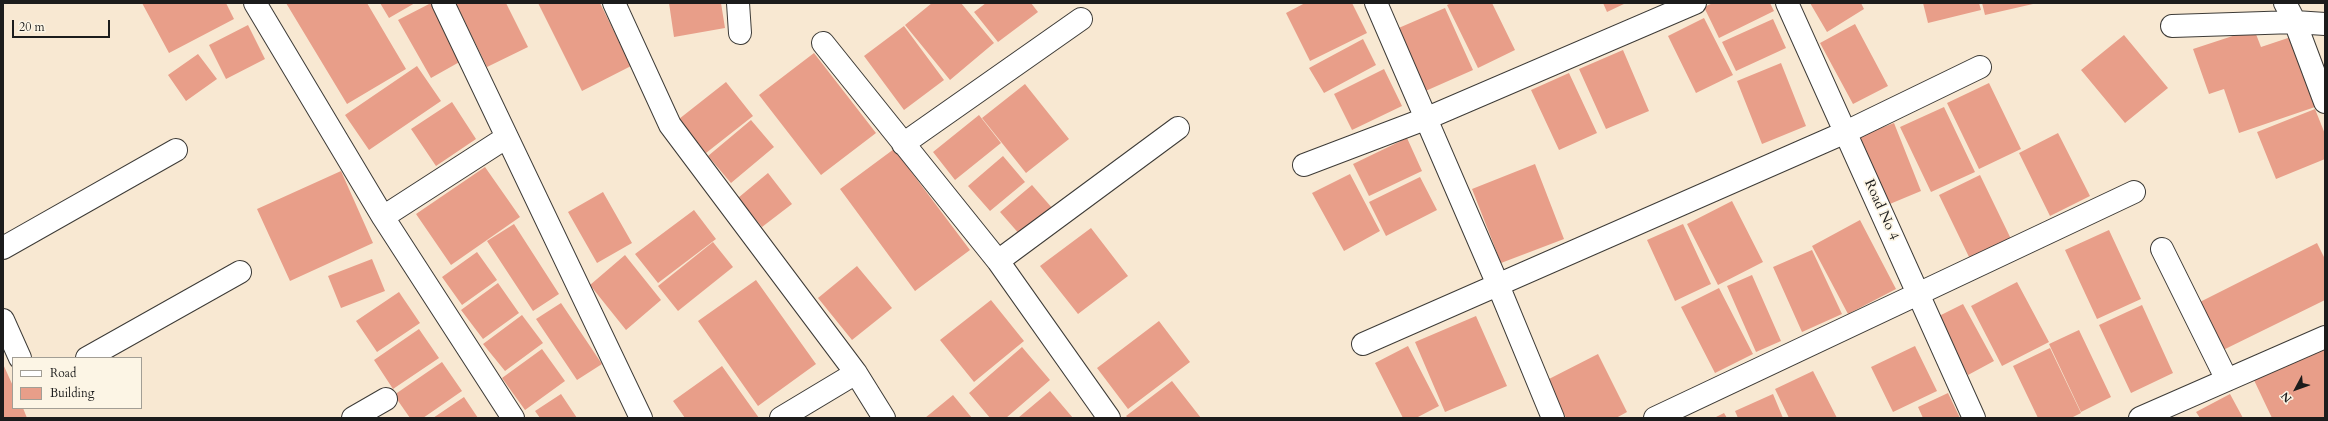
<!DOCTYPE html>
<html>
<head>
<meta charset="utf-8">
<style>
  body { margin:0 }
  #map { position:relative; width:2328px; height:421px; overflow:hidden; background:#f8e8d2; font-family:Cardo,serif }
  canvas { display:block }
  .frame { position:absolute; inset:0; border:4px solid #1c1c1c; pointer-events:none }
  .legend { position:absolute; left:12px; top:357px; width:130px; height:52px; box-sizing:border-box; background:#fcf5e5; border:1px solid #a29e95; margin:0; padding:5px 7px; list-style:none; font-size:12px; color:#1c1c1c }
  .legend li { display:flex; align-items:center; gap:8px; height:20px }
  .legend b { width:20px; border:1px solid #a29e95 }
  .north { position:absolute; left:2276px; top:369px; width:40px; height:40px; -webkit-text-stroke:3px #fcf5e5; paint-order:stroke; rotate:229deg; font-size:11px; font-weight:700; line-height:16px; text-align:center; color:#1c1c1c }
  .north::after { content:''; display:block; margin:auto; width:14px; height:18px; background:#1c1c1c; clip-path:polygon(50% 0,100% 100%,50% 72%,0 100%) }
  .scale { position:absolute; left:12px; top:20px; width:98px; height:18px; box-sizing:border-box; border:2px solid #1c1c1c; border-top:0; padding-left:5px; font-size:12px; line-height:14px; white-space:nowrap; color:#1c1c1c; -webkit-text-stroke:3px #fcf5e5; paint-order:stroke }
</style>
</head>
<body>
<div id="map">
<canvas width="2328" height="421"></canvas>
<div class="frame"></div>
<ul class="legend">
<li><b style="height:5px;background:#fff"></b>Road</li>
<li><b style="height:11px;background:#e89e89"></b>Building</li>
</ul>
<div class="north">N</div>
<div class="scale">20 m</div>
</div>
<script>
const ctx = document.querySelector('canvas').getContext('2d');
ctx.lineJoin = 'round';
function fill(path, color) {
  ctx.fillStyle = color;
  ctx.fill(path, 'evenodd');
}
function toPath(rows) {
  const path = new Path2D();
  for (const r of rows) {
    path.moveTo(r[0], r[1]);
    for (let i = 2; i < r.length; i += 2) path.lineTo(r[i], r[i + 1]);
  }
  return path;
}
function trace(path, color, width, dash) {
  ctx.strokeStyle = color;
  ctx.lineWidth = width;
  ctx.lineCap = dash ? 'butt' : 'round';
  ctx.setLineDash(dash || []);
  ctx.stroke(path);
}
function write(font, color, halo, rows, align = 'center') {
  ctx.font = font + ' Cardo,serif';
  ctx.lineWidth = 3.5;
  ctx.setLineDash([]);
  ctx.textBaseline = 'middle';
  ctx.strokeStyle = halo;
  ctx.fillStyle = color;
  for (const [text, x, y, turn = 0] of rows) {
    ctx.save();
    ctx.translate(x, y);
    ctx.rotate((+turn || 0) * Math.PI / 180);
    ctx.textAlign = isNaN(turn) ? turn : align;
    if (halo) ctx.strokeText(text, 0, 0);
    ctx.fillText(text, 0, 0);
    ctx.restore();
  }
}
fill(toPath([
  [142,3,226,3,234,19,169,53],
  [286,3,367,3,406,69,347,104],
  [380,3,415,3,389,18],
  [431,3,463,60,431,78,398,20],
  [459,3,506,3,528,47,487,67,456,4],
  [538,3,600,3,631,66,582,91],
  [669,3,721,3,725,28,674,37],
  [932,3,961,3,994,43,950,80,905,25],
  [986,3,1031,3,1038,12,998,42,974,12],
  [1305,3,1352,3,1367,33,1310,61,1286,13],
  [1451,3,1492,3,1515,50,1478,68,1447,5],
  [1603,3,1626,3,1607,12],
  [1713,3,1770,3,1774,11,1719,38,1704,7],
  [1810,3,1861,3,1864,9,1827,32],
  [1923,3,1979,3,1981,10,1928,23],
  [1982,3,2033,3,2033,4,1985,15],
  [1445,8,1473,70,1421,93,1394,30],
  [1704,18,1733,75,1696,93,1668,36],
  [1773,19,1786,48,1736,71,1722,42],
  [1855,24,1888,86,1853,104,1820,43],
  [248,25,265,59,226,79,209,45],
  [904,26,944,80,904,110,864,56],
  [2254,29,2261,47,2291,37,2315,107,2239,133,2224,89,2209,94,2193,49],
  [2124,35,2168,88,2125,123,2081,70],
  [1363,39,1376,65,1324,93,1309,68],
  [1623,50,1649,111,1606,129,1579,69],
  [814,53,876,133,821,175,759,95],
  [198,54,217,79,186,101,168,75],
  [1781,63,1806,126,1762,144,1737,81],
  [417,66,441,101,369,150,345,115],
  [1384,69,1402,106,1352,130,1334,94],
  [1569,73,1597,133,1559,150,1531,90],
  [726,82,753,116,706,153,679,119],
  [1989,83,2021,149,1979,169,1947,103],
  [1025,84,1069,139,1026,173,982,118],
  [452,102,476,139,436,166,411,129],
  [1944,107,1975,172,1931,192,1900,127],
  [2315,109,2325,134,2325,159,2276,179,2257,132],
  [979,115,1001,143,955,180,933,152],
  [751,120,774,147,731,183,708,156],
  [1894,123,1921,191,1885,206,1857,137],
  [2058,133,2090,196,2050,216,2019,153],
  [1407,138,1422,171,1369,196,1353,164],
  [894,149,970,250,915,291,840,189],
  [1003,156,1025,182,990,211,968,186],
  [1535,164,1564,239,1501,263,1472,189],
  [485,167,520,217,451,265,416,214],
  [341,171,373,243,290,281,257,209],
  [768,173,792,204,762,227,738,198],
  [1350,174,1380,231,1344,251,1312,193],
  [1980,175,2011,239,1970,259,1939,195],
  [1420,177,1437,210,1386,236,1369,202],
  [1032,185,1053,209,1021,236,1000,212],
  [603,192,632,243,597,263,568,212],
  [1732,201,1763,262,1718,285,1687,224],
  [694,210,716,239,658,283,635,254],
  [1860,220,1896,289,1848,314,1812,246],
  [514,224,559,294,533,311,487,241],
  [1683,224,1711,284,1675,301,1647,240],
  [1091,228,1128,276,1078,314,1040,266],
  [2109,230,2141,299,2097,319,2065,250],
  [713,242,733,267,678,311,658,286],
  [2317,243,2325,259,2325,300,2217,353,2194,305],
  [1812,250,1842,314,1802,332,1773,267],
  [477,252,497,280,462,305,442,277],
  [625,255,661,300,626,330,590,285],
  [372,259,385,291,341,308,328,276],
  [857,266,892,308,852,340,818,298],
  [1752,275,1781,341,1756,352,1727,286],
  [756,280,816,364,758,406,698,321],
  [2017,282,2049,342,2002,366,1971,306],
  [498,283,519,313,483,339,461,310],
  [1719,288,1753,354,1715,373,1681,307],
  [399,292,420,323,377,352,356,321],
  [991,300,1024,341,974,382,940,340],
  [561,303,602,364,577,380,536,319],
  [1963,304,1994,361,1968,375,1937,317],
  [2142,305,2173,373,2131,393,2099,325],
  [522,315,543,343,505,371,483,344],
  [1476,316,1507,386,1445,412,1415,342],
  [1159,321,1190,362,1128,409,1097,368],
  [419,329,439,358,393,389,374,360],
  [2079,330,2111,397,2081,412,2049,344],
  [2325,344,2325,418,2272,418,2253,378],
  [1408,346,1439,406,1416,418,1403,418,1375,363],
  [1915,346,1937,391,1893,412,1871,367],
  [1022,347,1050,380,1006,418,990,418,969,393],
  [2050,348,2081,413,2071,418,2038,418,2013,366],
  [542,349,565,381,525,410,502,378],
  [1598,354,1627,412,1616,418,1566,418,1547,380],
  [442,362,462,391,423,418,410,418,394,395],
  [3,364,13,386,13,408,23,408,27,418,3,418],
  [722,366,759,418,685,418,673,401],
  [1813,371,1837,418,1789,418,1775,389],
  [1172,381,1201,418,1128,418,1126,416],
  [1050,391,1073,418,1018,418],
  [1948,393,1960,418,1923,418,1918,407],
  [561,394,577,418,540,418,535,411],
  [1773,394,1783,418,1738,418,1735,411],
  [2230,394,2243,418,2200,418,2196,412],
  [953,395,972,418,925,418],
  [464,397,478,418,433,418],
  [1724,413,1727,418,1714,418]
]), '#e89e89');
const minor = toPath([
  [255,3,383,217,513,418],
  [443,3,641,418],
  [614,3,670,125,856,373,884,418],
  [738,3,740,33],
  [1376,3,1498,285,1553,418],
  [1787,3,1974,418],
  [2285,3,2295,22,2325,102],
  [2172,26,2295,22,2325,24],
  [823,43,998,261,1109,418],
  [903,144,1081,19],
  [1304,165,1425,119,1695,3],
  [383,217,507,137],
  [3,248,176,150],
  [2162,249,2227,380],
  [998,261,1178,128],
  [3,320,20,358],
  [1363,344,1846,132,1980,67],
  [87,358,240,272],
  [353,418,386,399],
  [781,418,856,373],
  [1655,418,2134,192],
  [2140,418,2325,337]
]);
trace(minor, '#3d3b37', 24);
trace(minor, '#fff', 22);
write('14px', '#1c1c1c', '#fcf5e5', [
  ["Road No 4",1881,210,66]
]);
</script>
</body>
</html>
